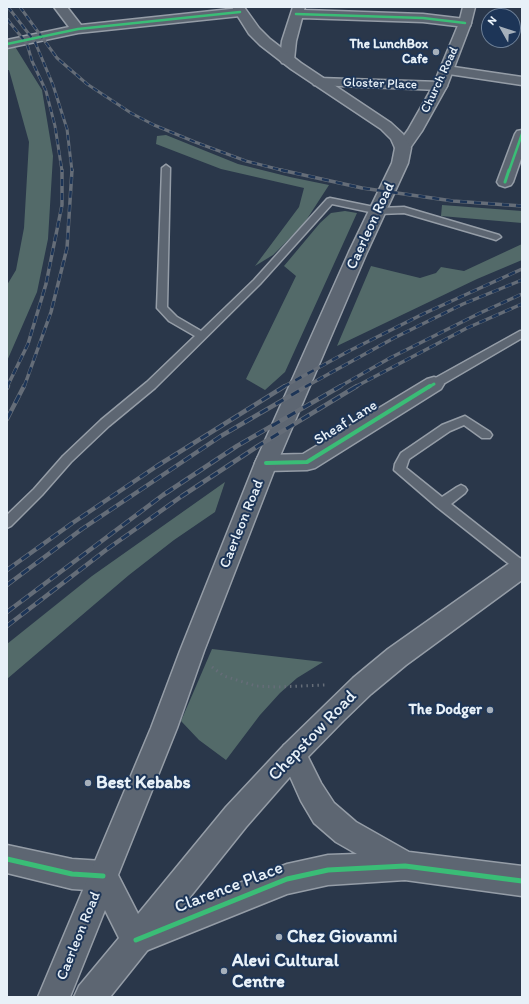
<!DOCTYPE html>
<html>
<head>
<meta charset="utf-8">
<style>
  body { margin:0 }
  #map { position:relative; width:529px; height:1004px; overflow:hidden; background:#2a374a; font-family:Itim,sans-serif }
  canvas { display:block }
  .frame { position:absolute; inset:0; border:8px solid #e8f1f8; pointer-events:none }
  .north { position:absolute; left:481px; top:8px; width:40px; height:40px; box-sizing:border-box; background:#1d3557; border:1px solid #6e8097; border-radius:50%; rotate:309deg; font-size:11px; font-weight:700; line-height:16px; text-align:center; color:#e8f1f8 }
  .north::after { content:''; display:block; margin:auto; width:14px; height:18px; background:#a6b0bb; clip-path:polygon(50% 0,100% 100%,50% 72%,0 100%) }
</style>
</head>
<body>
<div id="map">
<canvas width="529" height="1004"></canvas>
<div class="frame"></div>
<div class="north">N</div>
</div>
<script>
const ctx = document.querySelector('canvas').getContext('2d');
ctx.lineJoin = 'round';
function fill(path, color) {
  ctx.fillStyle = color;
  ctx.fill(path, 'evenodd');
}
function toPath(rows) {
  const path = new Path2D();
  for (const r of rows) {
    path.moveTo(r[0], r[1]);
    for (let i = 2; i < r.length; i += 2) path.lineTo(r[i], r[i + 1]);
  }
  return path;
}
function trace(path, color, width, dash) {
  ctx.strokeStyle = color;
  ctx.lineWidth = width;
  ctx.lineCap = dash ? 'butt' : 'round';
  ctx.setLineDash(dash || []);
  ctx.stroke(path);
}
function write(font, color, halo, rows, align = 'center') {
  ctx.font = font + ' Itim,sans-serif';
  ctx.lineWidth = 4;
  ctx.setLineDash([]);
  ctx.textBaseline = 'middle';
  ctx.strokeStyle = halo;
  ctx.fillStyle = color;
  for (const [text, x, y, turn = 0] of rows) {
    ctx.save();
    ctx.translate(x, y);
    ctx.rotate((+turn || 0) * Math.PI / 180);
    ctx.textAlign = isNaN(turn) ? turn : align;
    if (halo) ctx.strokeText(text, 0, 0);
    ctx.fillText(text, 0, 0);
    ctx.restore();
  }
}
fill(toPath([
  [14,45,42,90,53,156,48,239,37,292,7,361,7,285,16,270,24,228,29,142,9,70,7,70,7,47],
  [166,135,238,164,290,177,329,185,305,222,286,242,273,255,255,266,299,207,304,188,221,169,156,144,157,136],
  [442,205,522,211,522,223,441,216],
  [345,211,357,213,285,372,265,390,246,379,296,276,284,266,320,223,331,213],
  [522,244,522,260,477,279,337,346,371,266,420,278,436,273,441,267,464,271],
  [225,482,215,512,174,540,129,575,7,679,7,644,92,576],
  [212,649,323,662,297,678,280,693,260,715,226,760,199,740,181,721]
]), '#536a69');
const service = toPath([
  [166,165,170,168,167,307,177,317,201,331,254,280,327,199,330,198,379,208,404,207,499,235,501,237,496,240,493,239,404,213,379,214,332,204,260,284,155,388,109,426,71,462,42,495,11,526,7,528,7,515,34,489,63,456,101,420,147,382,195,336,169,321,157,308,162,168,166,165],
  [520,331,522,331,522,338,438,387,430,387,429,384,430,381,520,331],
  [465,416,490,432,492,435,490,438,482,438,464,425,450,431,409,459,406,468,442,497,457,487,461,485,465,487,467,490,465,493,451,504,522,560,522,572,518,571,437,507,394,470,395,464,401,453,442,425,465,416]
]);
const minor = toPath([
  [54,7,67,7,81,25,240,8,244,9,246,12,244,15,240,16,78,33,7,48,7,40,69,27,54,7],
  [293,7,305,7,304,10,423,14,465,19,470,20,471,23,470,26,465,27,423,22,302,18,296,41,294,60,292,63,287,64,282,63,280,60,282,41,293,7],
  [447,66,522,77,522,85,442,73,440,70,442,67,447,66],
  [319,78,440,82,445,83,447,86,445,89,440,90,314,85,312,82,314,79,319,78],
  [522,130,522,156,513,182,511,185,505,187,499,185,497,182,515,134,517,131,522,130],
  [434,377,441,379,444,384,441,389,315,468,307,470,266,471,258,469,255,463,258,457,266,455,303,454,427,379,434,377],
  [7,845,72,859,103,861,113,866,118,876,113,886,103,891,72,889,7,873,7,845]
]);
const tertiary = toPath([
  [463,7,475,7,471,23,447,86,422,131,408,151,403,153,398,151,395,148,408,130,433,86,459,23,463,7],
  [293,741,302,745,321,783,334,803,356,822,409,852,522,866,522,896,405,880,328,885,287,894,138,954,127,950,123,939,127,928,287,864,328,855,357,854,336,842,314,823,301,801,280,754,284,745,293,741]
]);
const secondary = toPath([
  [232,7,244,7,259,28,270,39,301,63,391,123,403,134,411,148,408,163,367,252,277,463,204,651,177,728,118,875,138,914,226,807,284,745,353,678,388,649,514,560,522,558,522,580,406,665,371,694,343,721,302,763,246,827,110,997,74,997,79,986,119,938,105,910,70,997,38,997,151,728,180,651,255,463,349,252,392,163,395,148,391,139,381,129,291,69,260,45,249,34,232,7]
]);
trace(service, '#959da7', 3);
trace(minor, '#959da7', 3);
trace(tertiary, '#959da7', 3);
trace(secondary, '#959da7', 3);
trace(toPath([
  [212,667,224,676,256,686,276,687,325,685]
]), '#656d78', 3, [1.5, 4]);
fill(service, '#5d6672');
fill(minor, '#5d6672');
fill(tertiary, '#5d6672');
fill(secondary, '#5d6672');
const railFar2 = toPath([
  [8,7,35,42,53,85,67,129,72,171],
  [20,7,57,58,87,84,131,113,154,125,195,142,246,161,285,171],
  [7,19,27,44,32,61,46,91,55,126,62,171]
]);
const railFar1 = toPath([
  [281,170,362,188,453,201,522,206],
  [7,387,28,344,46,284,62,205,62,170],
  [24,387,51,312,67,248,72,170],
  [283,387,349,351,423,314,522,269],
  [305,387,394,338,463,304,522,280],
  [339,387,390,358,480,313,522,294],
  [355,387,467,328,522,304]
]);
const rail = toPath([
  [7,388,8,386],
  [7,419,24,386],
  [7,570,71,524,157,466,285,386],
  [7,585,82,529,221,436,307,386],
  [7,612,163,495,237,446,341,386],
  [7,626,106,550,182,496,258,446,357,386]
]);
trace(railFar2, '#656d78', 3);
trace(railFar1, '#656d78', 3.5);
trace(rail, '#656d78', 4.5);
trace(railFar2, '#1d3557', 2, [5.5]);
trace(railFar1, '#1d3557', 2.5, [7]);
trace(rail, '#1d3557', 3, [9]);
trace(toPath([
  [296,14,423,18,465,23],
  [7,44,78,29,240,12],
  [509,171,522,134]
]), '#3abd76', 2.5);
trace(toPath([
  [505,182,509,170],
  [429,387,434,384]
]), '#3abd76', 3);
trace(toPath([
  [266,463,307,462,430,386]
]), '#3abd76', 4);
trace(toPath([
  [7,859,72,874,103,876],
  [136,940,287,879,328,870,405,866,522,881]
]), '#3abd76', 5);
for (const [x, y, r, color] of [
  [436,52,4,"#a6b0bb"],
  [490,710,4,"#a6b0bb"],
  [88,783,4,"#a6b0bb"],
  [279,937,4,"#a6b0bb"],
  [224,971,4,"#a6b0bb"]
]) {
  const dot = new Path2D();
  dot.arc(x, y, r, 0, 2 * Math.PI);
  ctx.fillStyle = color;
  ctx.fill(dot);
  trace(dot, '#1d3557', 1.5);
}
write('bold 13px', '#e8f1f8', '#1d3557', [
  ["The LunchBox",428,45],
  ["Cafe",428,60]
], 'right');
write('13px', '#e8f1f8', '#1d3557', [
  ["Church Road",440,80,-65],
  ["Gloster Place",380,84,2]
]);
write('15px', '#e8f1f8', '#1d3557', [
  ["Caerleon Road",371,226,-65],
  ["Sheaf Lane",346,423,-32],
  ["Caerleon Road",242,524,-68],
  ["Caerleon Road",79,936,-68]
]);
write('bold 15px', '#e8f1f8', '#1d3557', [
  ["The Dodger",482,710]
], 'right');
write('18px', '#e8f1f8', '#1d3557', [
  ["Chepstow Road",313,736,-46],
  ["Clarence Place",229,888,-21]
]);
write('bold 18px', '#e8f1f8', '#1d3557', [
  ["Best Kebabs",96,783],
  ["Chez Giovanni",287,937],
  ["Alevi Cultural",232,961],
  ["Centre",232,982]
], 'left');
</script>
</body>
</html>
